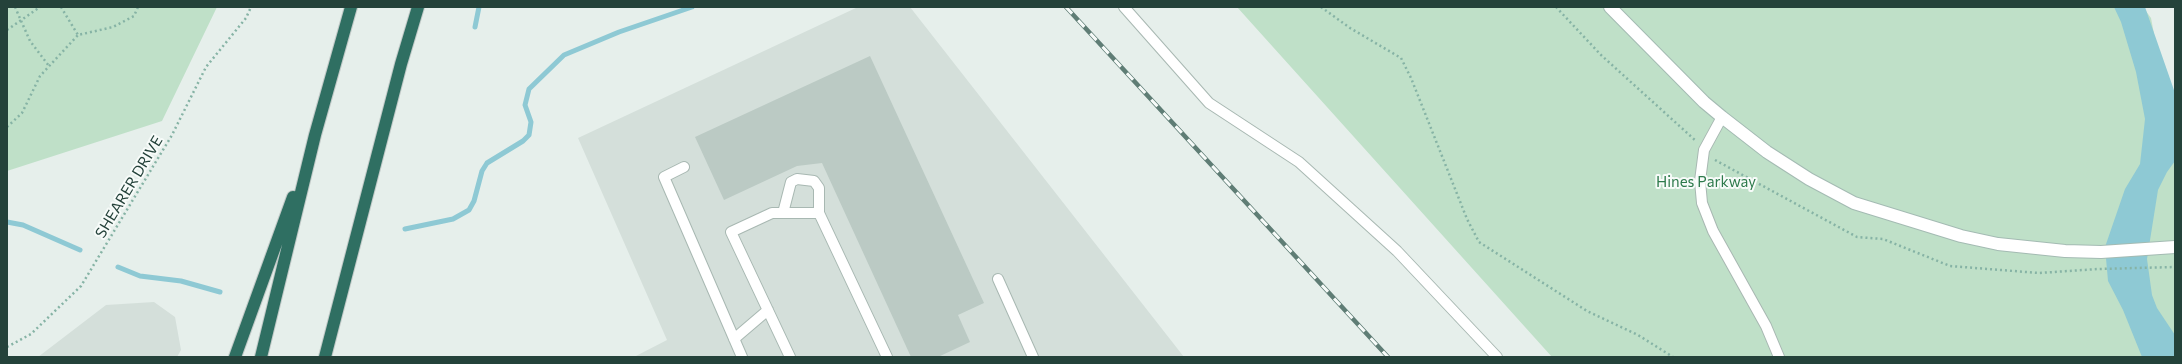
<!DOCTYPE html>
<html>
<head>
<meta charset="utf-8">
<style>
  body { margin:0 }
  #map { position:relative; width:2182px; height:364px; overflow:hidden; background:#e6efeb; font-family:Commissioner,sans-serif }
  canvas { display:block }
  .frame { position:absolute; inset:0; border:8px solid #24423a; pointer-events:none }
</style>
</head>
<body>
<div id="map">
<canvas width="2182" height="364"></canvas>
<div class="frame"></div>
</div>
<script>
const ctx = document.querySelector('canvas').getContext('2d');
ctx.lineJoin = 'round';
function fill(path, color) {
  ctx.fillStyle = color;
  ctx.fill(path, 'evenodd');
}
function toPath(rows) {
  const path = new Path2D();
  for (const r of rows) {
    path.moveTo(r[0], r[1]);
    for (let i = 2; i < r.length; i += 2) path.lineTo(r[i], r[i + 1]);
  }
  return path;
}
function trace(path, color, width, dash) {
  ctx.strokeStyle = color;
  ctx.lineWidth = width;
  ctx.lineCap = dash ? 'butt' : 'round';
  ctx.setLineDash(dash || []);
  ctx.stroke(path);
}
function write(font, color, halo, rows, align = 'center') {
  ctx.font = font + ' Commissioner,sans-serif';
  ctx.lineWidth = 4;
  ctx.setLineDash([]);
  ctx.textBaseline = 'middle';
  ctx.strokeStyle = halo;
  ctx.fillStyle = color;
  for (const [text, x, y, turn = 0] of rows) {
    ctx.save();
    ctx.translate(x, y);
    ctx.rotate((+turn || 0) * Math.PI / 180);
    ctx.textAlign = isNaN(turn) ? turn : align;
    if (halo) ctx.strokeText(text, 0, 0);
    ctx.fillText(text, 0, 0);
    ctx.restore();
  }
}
fill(toPath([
  [858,7,910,7,1184,357,634,357,667,340,578,138],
  [154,302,175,317,181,350,177,357,38,357,106,305]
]), '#d4dfda');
fill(toPath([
  [7,7,217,7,162,121,7,171],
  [1237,7,2143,7,2151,18,2175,146,2175,357,1552,357]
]), '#bfe0c8');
fill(toPath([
  [2114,7,2145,7,2175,93,2175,161,2167,172,2158,190,2147,259,2152,295,2157,308,2175,335,2175,357,2142,357,2123,310,2108,281,2105,247,2125,189,2140,164,2145,119,2136,72,2121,22]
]), '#8ec9d4');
trace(toPath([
  [475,27,479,7],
  [7,222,23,225,80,250],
  [405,229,453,219,469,210,474,201,482,171,487,163,523,141,529,135,531,122,525,105,529,89,564,55,619,32,692,7],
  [118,267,140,276,181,281,220,292]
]), '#8ec9d4', 5);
fill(toPath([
  [870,56,984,303,958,315,970,342,938,357,911,357,822,163,797,166,724,200,695,137]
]), '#bbcac4');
const lane = toPath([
  [1124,7,1209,103,1299,162,1397,251,1497,357],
  [1722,117,1704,150,1700,181,1702,203,1713,231,1766,326,1779,357],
  [684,167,664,177,742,357],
  [783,213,791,182,797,179,814,181,819,188,819,213,887,357],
  [998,279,1033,357],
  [734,339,768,310],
  [790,357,731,232,772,213,819,213]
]);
const secondary = toPath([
  [1610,7,1704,102,1722,117,1767,152,1809,179,1854,203,1961,236,1998,244,2065,251,2101,252,2175,247]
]);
const highway = toPath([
  [235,357,293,197],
  [261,357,315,135,351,7],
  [325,357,401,64,418,7]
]);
trace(lane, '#a8b8b2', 12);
trace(secondary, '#a4bbb3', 14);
trace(highway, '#c2cac8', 14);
trace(toPath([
  [15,7,30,41,49,66],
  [61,7,78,35,113,27,134,16,138,7],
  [1321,7,1350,28,1401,58,1411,78,1467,219,1479,242,1587,311,1638,335,1673,357],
  [1556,7,1601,55,1696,141],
  [7,30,40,7],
  [7,127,22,113,40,76,78,35],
  [1715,160,1857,237,1883,239,1950,266,2039,273,2098,269,2175,267],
  [7,347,31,334,81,286,172,135,206,67,246,18,251,7]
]), '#86b3a5', 2.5, [2, 3]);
trace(lane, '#fff', 10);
trace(secondary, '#fff', 12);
trace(highway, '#2f6f62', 12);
const rail = toPath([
  [1066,7,1388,357]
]);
trace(rail, '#5f7d75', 4.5);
trace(rail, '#f7fbf9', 3, [9]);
write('15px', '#2d7a4b', '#f7fbf9', [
  ["Hines Parkway",1706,182]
]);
write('15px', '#24423a', '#f7fbf9', [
  ["SHEARER DRIVE",129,187,-59]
]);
</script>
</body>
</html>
